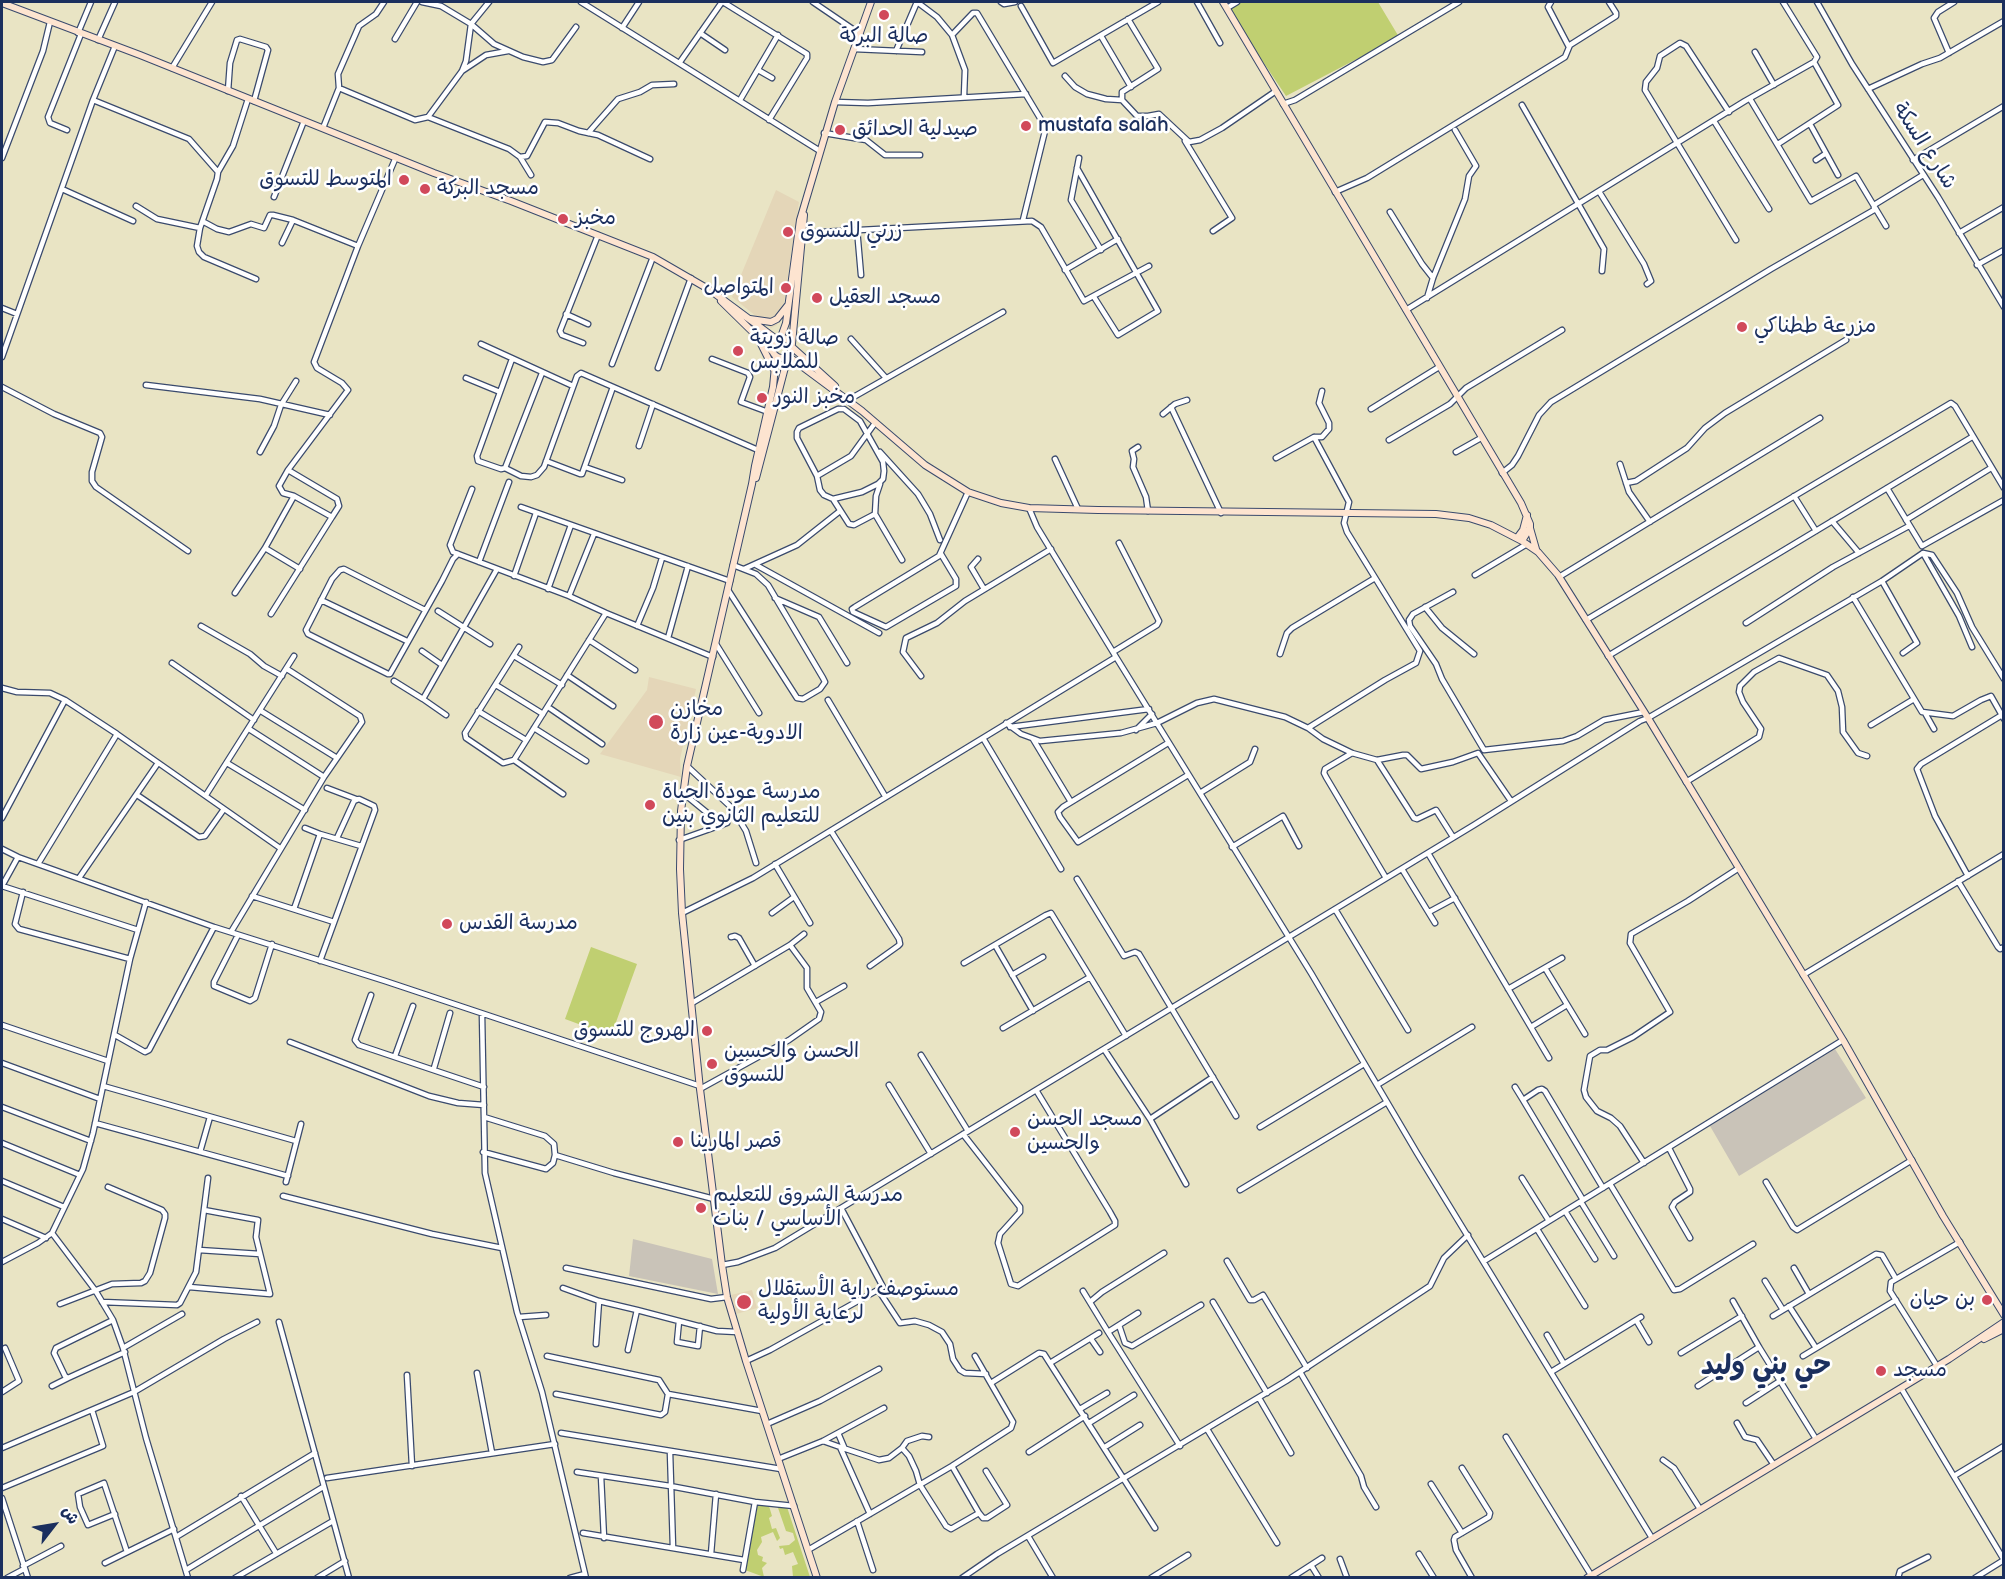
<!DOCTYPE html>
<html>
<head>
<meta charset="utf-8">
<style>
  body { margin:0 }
  #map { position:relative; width:2005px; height:1579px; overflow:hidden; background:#e9e4c4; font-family:"Balsamiq Sans","Playpen Sans Arabic",sans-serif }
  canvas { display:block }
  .frame { position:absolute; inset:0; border:3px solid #1b2f5e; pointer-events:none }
  .north { position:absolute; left:24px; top:1495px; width:60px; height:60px; -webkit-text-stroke:4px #fff; paint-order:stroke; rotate:59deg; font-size:16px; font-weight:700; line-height:24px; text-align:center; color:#1b2f5e }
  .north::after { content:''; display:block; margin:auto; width:21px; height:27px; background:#1b2f5e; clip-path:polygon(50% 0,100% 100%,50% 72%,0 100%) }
</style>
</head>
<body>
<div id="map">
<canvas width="2005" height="1579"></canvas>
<div class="frame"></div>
<div class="north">ش</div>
</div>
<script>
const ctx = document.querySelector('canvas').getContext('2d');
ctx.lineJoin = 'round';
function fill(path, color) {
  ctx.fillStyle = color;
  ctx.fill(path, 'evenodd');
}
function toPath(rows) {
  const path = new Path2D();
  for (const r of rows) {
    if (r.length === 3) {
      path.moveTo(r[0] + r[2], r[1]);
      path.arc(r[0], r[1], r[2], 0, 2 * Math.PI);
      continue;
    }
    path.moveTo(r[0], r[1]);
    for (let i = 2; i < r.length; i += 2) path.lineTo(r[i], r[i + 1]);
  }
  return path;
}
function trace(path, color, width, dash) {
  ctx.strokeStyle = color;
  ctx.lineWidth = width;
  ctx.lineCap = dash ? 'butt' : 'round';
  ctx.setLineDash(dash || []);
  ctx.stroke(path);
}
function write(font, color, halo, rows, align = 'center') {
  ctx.font = font + ' "Balsamiq Sans","Playpen Sans Arabic",sans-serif';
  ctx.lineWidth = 5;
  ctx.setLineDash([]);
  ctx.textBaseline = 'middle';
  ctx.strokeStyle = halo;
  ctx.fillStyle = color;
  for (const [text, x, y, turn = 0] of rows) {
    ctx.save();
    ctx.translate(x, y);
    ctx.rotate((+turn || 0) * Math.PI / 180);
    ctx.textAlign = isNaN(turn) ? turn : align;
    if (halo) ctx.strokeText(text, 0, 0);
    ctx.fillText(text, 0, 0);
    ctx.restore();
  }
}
fill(toPath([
  [776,190,799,202,782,316,777,325,771,328,732,297],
  [649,677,696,689,680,759,681,777,600,754,647,690],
  [752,1290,757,1308,736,1314,731,1295]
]), '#e4d6b8');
fill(toPath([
  [1835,1049,1866,1098,1739,1176,1710,1126],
  [633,1239,712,1259,718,1294,629,1276]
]), '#c9c3b8');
fill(toPath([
  [1237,2,1378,2,1399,37,1286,96,1227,8],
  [591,947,637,964,611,1036,565,1019],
  [758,1503,769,1506,772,1516,769,1518,772,1529,776,1528,780,1538,777,1541,773,1532,761,1537,762,1542,757,1550,758,1555,763,1557,762,1561,767,1563,762,1568,764,1577,745,1570],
  [777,1505,787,1507,810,1577,793,1577,792,1566,798,1564,793,1552,785,1555,783,1548,780,1549,779,1546,789,1545,795,1540,793,1533,786,1531]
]), '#c0cf71');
const street = toPath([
  [422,2,441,6,471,24,494,44,523,57,543,62,552,60,576,27],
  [581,2,820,151],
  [723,2,807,54,807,58,769,120],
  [813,2,860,34],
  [1001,2,1004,4,1015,2],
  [1197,2,1220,43],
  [1551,2,1548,7,1569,47],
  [1817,2,1852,64,1938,197,2004,307],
  [1021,6,1053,63,1158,2],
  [1227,8,1237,2],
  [1128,19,1158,69,1122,92,1122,100,1137,116,1148,116,1159,114,1189,142,1200,140,1222,128,1276,91],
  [622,28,639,2],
  [78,33,91,2],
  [700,33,725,50],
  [952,35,973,13,977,13,1043,123,1045,131,1023,220],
  [1101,36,1131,87],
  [395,39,417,2],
  [98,40,115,2],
  [854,49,922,52],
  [896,51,917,2,937,17,952,35,965,70,964,96],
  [1755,52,1774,85],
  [1949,53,1934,18,1938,12,1954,2],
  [680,62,722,2],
  [172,68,212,2],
  [758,70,772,78],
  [462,71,486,55,508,51],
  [1065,76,1075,87,1087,94,1106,99,1122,100],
  [339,88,415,120,428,117,509,149,520,157,531,175],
  [1868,89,1922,64,1940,58,2004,21],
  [228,91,230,63,237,40,240,39,266,47,268,50,254,101],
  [248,99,233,146,218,172,217,179,200,228,197,246,199,252,204,257,256,279],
  [1750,99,1811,201,1856,176,1886,226],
  [93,100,189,139,218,172],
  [740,100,778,35],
  [835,102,868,103,1026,94],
  [1283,104,1295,100,1459,2],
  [1522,105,1604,249,1602,271],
  [1729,112,1686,46,1680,43,1660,56,1657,68,1646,82,1645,90,1736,240],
  [428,117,462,71,466,61,471,24,489,2],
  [1714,121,1769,209],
  [1810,124,1838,175],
  [323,128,339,88,338,74,359,26,376,14,384,2],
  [67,130,50,123,48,117,81,34],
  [588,133,618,99,640,92,652,85,674,84],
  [824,133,866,140,885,155,920,155],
  [1185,141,1232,218,1213,231],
  [1778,144,1838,105,1814,62],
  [520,157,527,156,545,122,558,123,579,131,598,135,650,159],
  [2,158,43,51,50,22],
  [1079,158,1071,200,1101,250],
  [1816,160,1825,154],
  [1913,160,2004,106],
  [1077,168,1158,311,1118,335,1094,297],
  [62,189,133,221],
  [1335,192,1367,178,1565,57,1570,45,1616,16,1616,13,1609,2],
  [1600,193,1644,264,1651,281,1647,284],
  [274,197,304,121],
  [136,206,157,219,200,228],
  [1390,212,1422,264,1433,278],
  [204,222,217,229,229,232,251,224,264,228,270,215,273,215,293,220,358,246],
  [857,229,861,275],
  [802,233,1032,221,1041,227,1084,301,1149,266],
  [1959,233,2004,207],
  [282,243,293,220],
  [1977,265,2004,250],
  [1065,270,1118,239],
  [1427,298,1433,278,1465,199,1469,176,1476,166,1455,130],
  [2,308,17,314],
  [1406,310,1745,101,1814,62,1817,57,1783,2],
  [566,314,588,324],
  [851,339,886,378],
  [583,343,562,335,560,331,598,235],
  [481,344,573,386],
  [2,357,93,100,115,46],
  [512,359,477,456,478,461,501,469,505,468,542,373],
  [712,359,748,373,750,377,741,402,768,412],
  [612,364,653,257],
  [658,368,691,278],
  [466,378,500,392],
  [146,385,260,399,330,415],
  [2,387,54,414,100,433,102,437,92,472,92,481,96,487,188,551],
  [1322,391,1319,403,1329,423,1329,429,1322,437,1314,437,1349,502,1344,523,1347,532,1420,651,1416,663,1385,680,1308,728,1323,739,1352,753],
  [850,399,1003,312],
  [1171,407,1221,513],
  [838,409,844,409,860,421,883,462,884,471,883,479,878,484,862,492,833,499,824,495,820,490,817,476,797,438,797,432,799,428,838,409],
  [1371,409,1439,367],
  [1163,414,1175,404,1187,400],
  [1389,440,1450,404,1466,388,1562,330],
  [639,446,653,404],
  [1138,447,1132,451,1134,459,1133,467,1146,497,1148,511],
  [260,452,274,426,281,405,296,381],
  [880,452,918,494,930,514,940,540],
  [1456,452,1481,438],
  [1276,458,1314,437],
  [1055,459,1078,509],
  [546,461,580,474,582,474,613,387],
  [1620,464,1629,492,1650,522],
  [585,467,622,480],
  [505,468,521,476,531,477,537,475,544,467,577,376,581,373,758,450],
  [288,470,337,499,339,506,332,517],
  [1502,473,1512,465,1518,456,1539,415,1551,402,1771,269,1874,210,1874,205,1923,175],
  [817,476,851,456,875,423],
  [1626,483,1636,481,1687,448,1705,428,1725,413,1846,340],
  [1887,488,1922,546,2004,500],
  [472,489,450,545,453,552,569,596,606,613,713,657],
  [1794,496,1816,531],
  [833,499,849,524,854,525,875,514,876,496,880,484],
  [521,507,730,581],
  [1029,508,1037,527,1116,657,1311,973,1417,1153,1652,1538],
  [875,514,902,560],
  [1906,520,1991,468],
  [1832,521,1859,553],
  [265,548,300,569],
  [1923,553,1959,616,1972,647],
  [941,554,956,579,956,586,886,627,853,612,852,609,855,607,939,556,968,492],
  [978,559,971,567,984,589],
  [479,562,509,482],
  [756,565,879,633],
  [744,569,797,545,840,511],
  [1475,575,1527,544],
  [514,576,536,513],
  [1559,577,1820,418],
  [1882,581,1917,643,1903,653],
  [548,589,571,525],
  [728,590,797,698,803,699,820,689,825,682,823,678,768,585,756,574,733,565],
  [1453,592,1413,614,1409,620,1410,626,1436,664,1442,679,1484,750,1563,741,1577,736,1604,720,1644,712],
  [235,593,265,548,294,496],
  [569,596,594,534],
  [1853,597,1922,712,1953,716,1981,700,1991,696,2004,719],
  [775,598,819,617,847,663],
  [321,600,407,641],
  [1425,607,1442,628,1474,654],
  [425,610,344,569,340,570,332,579,306,630,308,634,388,674,390,674,442,581,453,559,458,554],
  [438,611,490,644],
  [271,614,332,517,294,496,283,493,279,486,288,470,348,390,342,383,317,368,314,362,358,246,396,157],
  [1586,620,1951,403,1955,406,2004,488],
  [1746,623,1833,567,1909,526],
  [201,626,250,654,264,666,282,676],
  [637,626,653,588,662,558],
  [668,638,688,566],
  [589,640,635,670],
  [716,644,759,713],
  [422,651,442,665],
  [1113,652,1157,625,1159,621,1119,543],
  [1280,654,1287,633,1292,628,1375,578],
  [514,656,562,685],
  [1608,656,1972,437],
  [172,663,254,720],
  [567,675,613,706],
  [921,676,903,652,906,638,937,623,965,601,1051,549],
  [394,681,423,699,497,569],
  [496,685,543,714],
  [2,688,17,692,50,693,65,700,117,734,280,848],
  [423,699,446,715],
  [828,700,885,796],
  [548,707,602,744],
  [261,711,337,758],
  [478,711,526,740],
  [1925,713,1934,729],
  [1006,723,1021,734,1040,741,1121,733,1157,723,1197,703,1214,699,1285,717,1308,728],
  [1871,725,1914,699],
  [1010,727,1149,709],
  [534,728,586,761],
  [249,729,324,777],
  [1136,730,1152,714],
  [983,738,1061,869],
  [1033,739,1071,802],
  [1168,743,1063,807,1058,812,1060,817,1078,842,1188,775],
  [514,760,503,763,466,738,465,733,519,647],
  [1377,760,1414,818,1417,819,1436,810,1453,837],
  [227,763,305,810],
  [687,766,732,808,746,831,756,863],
  [1686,782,1759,737,1761,729,1743,702,1739,692,1740,686,1754,672,1779,658,1827,675,1838,691,1842,707,1843,732,1858,753,1867,756],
  [327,788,356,799],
  [683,793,722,825],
  [1200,793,1250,762,1255,749],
  [563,794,514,760,606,613],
  [137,795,199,837,205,836,224,809],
  [206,795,294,656],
  [2,818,65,700],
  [305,828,320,834,361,846],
  [831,831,899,939,900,944,898,946,870,966],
  [679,840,727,823],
  [1232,847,1283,816,1299,846],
  [2,849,18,857,214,927,385,981,700,1086],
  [1428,853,1549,1058],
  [38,864,117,734],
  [775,864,810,923],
  [1402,869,1435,923],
  [1968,876,1935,816,1917,769,1921,764,2002,715],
  [79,878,158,763],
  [1386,878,1326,777,1324,773,1325,769,1330,766,1352,753,1377,760,1403,755,1407,755,1421,769,1453,762,1478,753,1511,801],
  [1077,879,1124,956,1135,952,1139,954,1236,1116],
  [1958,881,1998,947,2000,949,2004,947],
  [2,886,138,930],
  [2,886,18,857],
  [23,892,15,924,19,929,130,959],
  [252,896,334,922],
  [294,909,320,834],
  [1335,909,1408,1030],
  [1429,912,1455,898],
  [682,913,753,878,1116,657],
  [772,913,794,897],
  [231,932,324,777,362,722,360,716,287,669],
  [238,935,214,982,214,986,250,1001,255,998,272,944],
  [731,937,735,936,739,938,755,966],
  [995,945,1033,1011],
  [320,961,375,810,374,806,359,799,354,801,337,838],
  [964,963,1046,915,1051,913,1126,1036],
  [1545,968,1585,1034],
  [1012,975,1043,957],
  [1803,975,2004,854],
  [1508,989,1562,958],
  [371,995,355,1040,359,1045,484,1087],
  [816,1002,844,986],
  [692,1003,790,945,804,934],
  [482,1014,485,1173,517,1312,542,1392,586,1578],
  [2,1025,108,1061],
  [1531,1027,1567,1005],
  [1003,1028,1090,977],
  [115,1035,145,1052,149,1050,214,927],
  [290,1042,429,1096,458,1103,484,1105],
  [1104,1049,1150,1119,1186,1184],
  [921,1055,968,1131],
  [395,1056,413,1006],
  [2,1063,100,1099],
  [434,1068,450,1013],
  [889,1085,931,1154],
  [1377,1085,1472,1027],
  [103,1086,296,1141],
  [1515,1087,1523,1100],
  [700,1089,789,1040,819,1019,821,1012,807,988,807,968,790,945],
  [2,1107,91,1141],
  [1150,1119,1213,1077],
  [95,1123,288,1176],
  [1260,1127,1364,1064],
  [963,1134,1020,1207,1020,1212,1000,1234,998,1243,1011,1284,1018,1286,1115,1225,1115,1221,1110,1212,1036,1090],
  [2,1143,80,1175],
  [1669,1148,1690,1189,1690,1192,1675,1202,1672,1207,1690,1238],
  [200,1152,210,1117],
  [483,1152,546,1169,553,1163,555,1155,554,1144,545,1136,484,1117],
  [555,1155,614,1173,714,1199],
  [1644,1163,1620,1126,1611,1118,1597,1111,1586,1097,1584,1090,1590,1056,1600,1050,1607,1050,1633,1037,1670,1012,1630,943,1631,934,1688,901,1739,868],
  [1522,1178,1549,1221],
  [2,1181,64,1207],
  [286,1182,301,1124],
  [1766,1182,1793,1227,1797,1230,1912,1160],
  [1610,1184,1674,1290,1680,1289,1753,1244],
  [1240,1190,1387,1102],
  [283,1196,432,1234,502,1248],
  [1583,1200,1523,1100,1538,1090,1542,1089,1545,1091,1603,1188],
  [1581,1202,1614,1256],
  [1565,1211,1595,1259],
  [2,1219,46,1238],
  [1537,1229,1585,1306],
  [52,1233,95,1290,113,1320,123,1348,146,1438,188,1578],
  [199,1250,260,1254],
  [1227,1261,1250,1300,1254,1300,1263,1295,1307,1368],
  [1484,1261,1843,1040],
  [2,1262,38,1243,52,1233,83,1169,93,1133,130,959,146,902],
  [722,1265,738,1262,775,1248,1474,825,1640,721,1648,718,1882,581,1923,553,1932,555,1957,593,1972,627,2004,679],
  [566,1268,711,1299,727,1297],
  [1794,1268,1809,1294],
  [1765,1281,1783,1310],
  [189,1287,270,1294,256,1237,258,1220,204,1210],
  [563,1288,599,1301],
  [879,1291,900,1323,915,1321,929,1325,942,1332,950,1344,953,1359,960,1370,965,1373,986,1374],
  [1083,1291,1108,1332],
  [1733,1301,1759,1347,1816,1439],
  [102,1302,177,1305,180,1303,196,1272,208,1178],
  [1090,1302,1102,1292,1164,1253],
  [1213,1302,1267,1393],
  [60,1304,112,1284,141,1283,145,1281,150,1273,165,1218,165,1214,162,1210,108,1187],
  [1789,1306,1816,1348],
  [1138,1313,1108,1332,1180,1446],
  [1773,1316,1876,1254,1882,1255,1896,1279],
  [519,1317,546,1315],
  [113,1320,56,1348,54,1353,65,1376,68,1378,125,1352],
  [1636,1320,1649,1342],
  [679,1321,677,1342,698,1346,700,1326],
  [279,1322,349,1578],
  [1119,1325,1125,1343,1132,1346,1201,1305],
  [1547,1335,1564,1364],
  [1091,1339,1100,1352],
  [596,1344,599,1301,637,1310],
  [123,1348,182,1314],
  [628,1350,637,1310,717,1331,737,1332],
  [1681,1353,1742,1316],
  [547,1356,659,1380,668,1394,665,1412,661,1415,556,1394],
  [1803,1356,1896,1300],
  [746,1361,770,1350,883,1287,841,1208],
  [1050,1363,1099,1333],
  [1937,1366,1890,1291,1891,1282,1960,1242],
  [1300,1372,1361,1476,1364,1487,1376,1507],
  [1551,1372,1641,1317],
  [477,1373,492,1453],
  [407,1375,412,1466],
  [991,1383,1039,1353,1044,1354,1155,1528],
  [52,1386,68,1378],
  [1698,1386,1759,1347],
  [1901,1388,2004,1560],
  [2,1392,19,1381,5,1348],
  [668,1394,762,1411],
  [1259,1398,1291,1453],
  [1746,1403,1780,1381],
  [1080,1409,1107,1393],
  [1089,1423,1134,1395],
  [1737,1423,1745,1437,1757,1440,1774,1465],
  [767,1424,820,1401,879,1369],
  [1207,1429,1277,1543],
  [561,1433,781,1469],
  [838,1433,844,1447],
  [1506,1437,1591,1575],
  [823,1441,840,1447,870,1514],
  [840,1447,879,1460,889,1458,902,1448,909,1456,916,1471,920,1485,946,1526,951,1529,979,1513,952,1466],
  [1105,1447,1140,1425],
  [2,1448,134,1392,224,1339,257,1322],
  [902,1448,907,1441,922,1436,929,1437],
  [670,1452,673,1548],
  [1029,1452,1085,1416],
  [778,1459,823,1441,884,1408],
  [1663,1460,1674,1468,1700,1509],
  [1462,1468,1490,1513,1489,1517,1455,1537,1454,1540,1456,1550,1472,1578],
  [577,1472,670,1486,755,1502,794,1506],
  [601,1476,604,1538],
  [1954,1476,2004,1446],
  [327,1478,555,1444],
  [1431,1484,1462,1533],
  [2,1488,103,1446,92,1410],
  [241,1496,276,1553],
  [2,1498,28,1578],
  [979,1513,983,1518,987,1518,1007,1505,986,1471],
  [115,1514,88,1525,80,1507,78,1494,104,1483,127,1552],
  [857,1521,873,1570],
  [583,1533,744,1560],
  [1028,1536,1053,1578],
  [176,1537,315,1453],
  [808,1550,952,1466,1011,1428,1013,1422,975,1356],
  [711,1554,716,1494],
  [1419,1554,1434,1578],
  [1340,1559,1347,1578],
  [105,1563,174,1529],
  [1311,1565,1319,1578],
  [23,1566,61,1546],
  [186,1570,323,1487],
  [743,1570,755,1502],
  [7,1578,24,1569],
  [235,1578,333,1521],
  [317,1578,345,1561],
  [570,1578,585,1574],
  [962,1578,997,1554,1286,1381,1430,1286,1444,1258,1468,1235],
  [1151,1578,1188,1555],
  [1291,1578,1322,1558],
  [1898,1578,1900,1571,1928,1557],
  [1975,1578,2004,1560]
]);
const secondary = toPath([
  [1223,2,1521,503,1530,524,1530,528,1522,541],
  [2,3,140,55,434,173,511,201,653,257,710,290,776,339],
  [721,301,772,351],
  [750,319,771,322,777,319,788,305],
  [781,337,786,323,800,220,835,102,871,2],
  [782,348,10],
  [761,344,775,372],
  [792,344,804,215],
  [792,347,835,386],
  [776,356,773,387,755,466,752,484,687,766,681,811,680,869,682,913,700,1089,722,1265,727,1297,746,1361,817,1578],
  [788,356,862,411,925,465,968,492,1001,503,1029,508,1098,510,1436,514,1469,518,1491,525,1522,541,1538,552,1558,575,1648,718,1843,1040,1943,1216,2004,1315],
  [756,478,788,356],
  [1530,528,1536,549],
  [1517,538,1523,530,1527,515],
  [1984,1339,2004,1329],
  [1587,1578,1949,1359,2004,1322]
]);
trace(street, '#3a4a6d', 7);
trace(secondary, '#3a4a6d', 8);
trace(street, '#fff', 4.5);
trace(secondary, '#fde4d0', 6);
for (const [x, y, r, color] of [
  [884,15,6,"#d1495b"],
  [1026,126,6,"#d1495b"],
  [840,130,6,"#d1495b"],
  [404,180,6,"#d1495b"],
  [425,189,6,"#d1495b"],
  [563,219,6,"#d1495b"],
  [788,232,6,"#d1495b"],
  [786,288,6,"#d1495b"],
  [817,298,6,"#d1495b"],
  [1742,327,6,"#d1495b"],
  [738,351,6,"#d1495b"],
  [762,398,6,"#d1495b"],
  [656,722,8,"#d1495b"],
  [650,805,6,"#d1495b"],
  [447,924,6,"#d1495b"],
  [707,1031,6,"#d1495b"],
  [712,1064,6,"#d1495b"],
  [1015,1132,6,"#d1495b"],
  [678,1142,6,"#d1495b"],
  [701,1208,6,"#d1495b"],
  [1987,1300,6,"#d1495b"],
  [744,1302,8,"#d1495b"],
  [1881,1371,6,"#d1495b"]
]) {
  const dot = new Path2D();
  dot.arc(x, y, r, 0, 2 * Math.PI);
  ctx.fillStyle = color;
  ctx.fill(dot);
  trace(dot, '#fff', 2);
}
write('21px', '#1b2f5e', '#fff', [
  ["صالة البركة",884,37,"center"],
  ["mustafa salah",1038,126],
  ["صيدلية الحدائق",852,130],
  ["المتوسط للتسوق",392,180,"right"],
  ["مسجد البركة",437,189],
  ["مخبز",575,219],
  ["زرتي للتسوق",800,232],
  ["المتواصل",774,288,"right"],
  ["مسجد العقيل",829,298],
  ["مزرعة ططناكي",1754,327],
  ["صالة زويتة",750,339],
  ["للملابس",750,363],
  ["مخبز النور",774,398],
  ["مخازن",670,710],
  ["الادوية-عين زارة",670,734],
  ["مدرسة عودة الحياة",662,793],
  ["للتعليم الثانوي بنين",662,817],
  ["مدرسة القدس",459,924],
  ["الهروج للتسوق",695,1031,"right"],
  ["الحسن والحسين",724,1052],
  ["للتسوق",724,1076],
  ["مسجد الحسن",1027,1120],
  ["والحسين",1027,1144],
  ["قصر المارينا",690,1142],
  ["مدرسة الشروق للتعليم",713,1196],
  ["الأساسي / بنات",713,1220],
  ["مستوصف راية الأستقلال",758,1290],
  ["لرعاية الأولية",758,1314],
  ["بن حيان",1975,1300,"right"],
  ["مسجد",1893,1371]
], 'left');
write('21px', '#1b2f5e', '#fff', [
  ["شارع السكة",1924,146,57]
]);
write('bold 27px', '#1b2f5e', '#fff', [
  ["حي بني وليد",1766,1367]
]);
</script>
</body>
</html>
